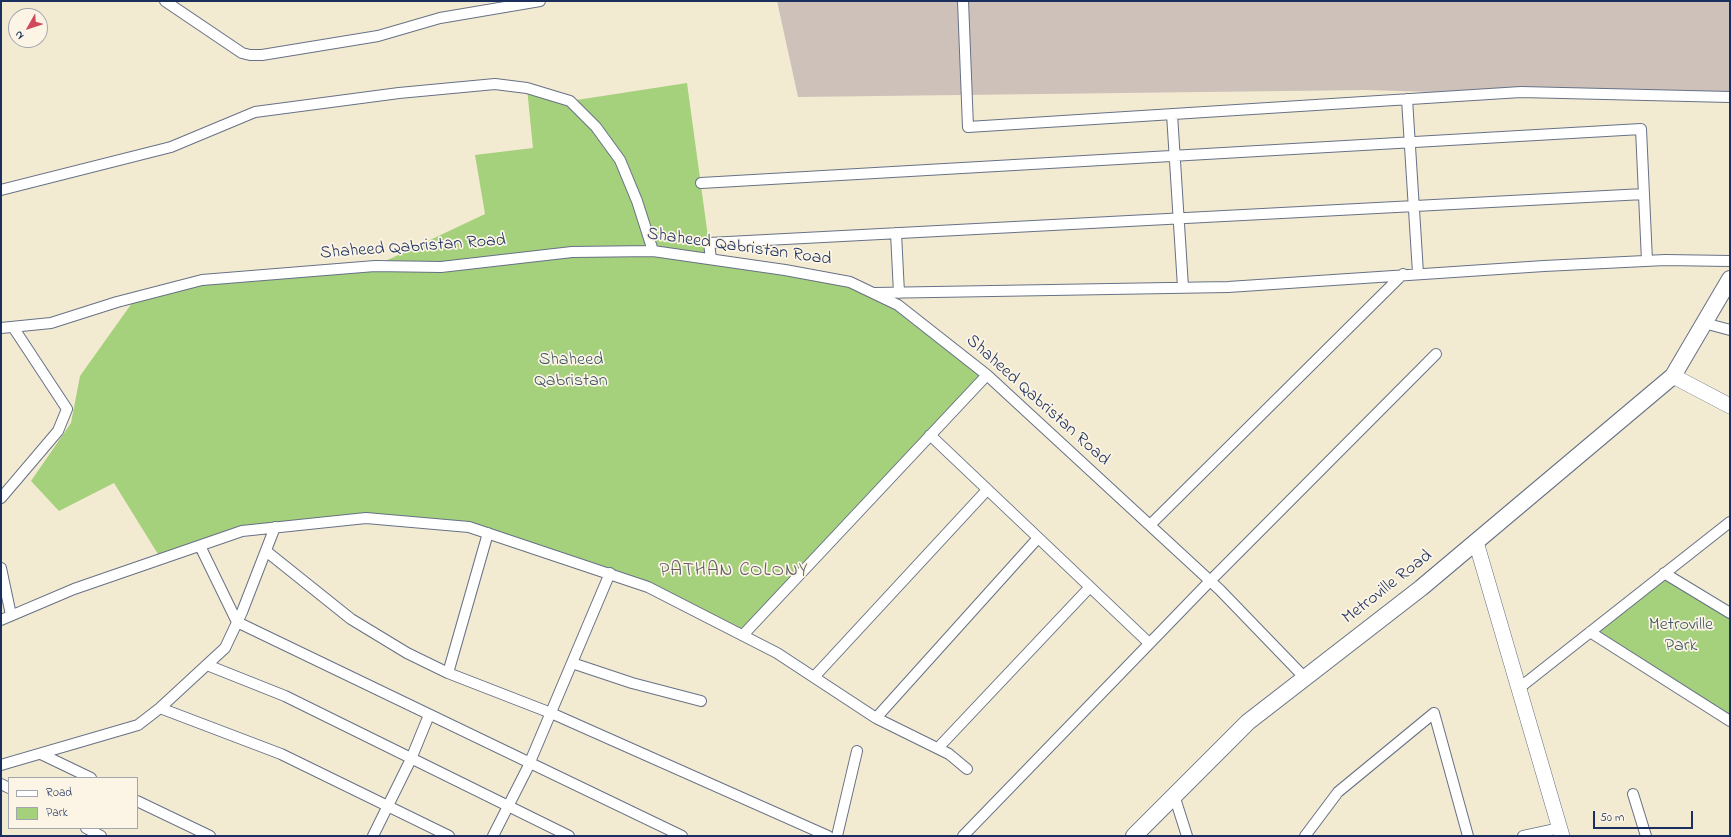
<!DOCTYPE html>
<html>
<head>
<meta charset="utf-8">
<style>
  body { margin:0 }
  #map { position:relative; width:1731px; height:837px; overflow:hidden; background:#f3ebd1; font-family:"Indie Flower",sans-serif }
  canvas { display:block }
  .frame { position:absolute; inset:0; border:2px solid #1b2f5e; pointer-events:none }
  .legend { position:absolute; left:8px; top:777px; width:130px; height:52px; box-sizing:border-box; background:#fcf5e5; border:1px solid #a2a6af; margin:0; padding:5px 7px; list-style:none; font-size:12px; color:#1b2f5e }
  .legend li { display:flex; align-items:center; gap:8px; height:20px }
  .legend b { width:20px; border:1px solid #a2a6af }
  .north { position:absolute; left:8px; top:8px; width:40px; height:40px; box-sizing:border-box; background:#fcf5e5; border:1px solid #a2a6af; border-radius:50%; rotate:231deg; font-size:11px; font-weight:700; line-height:16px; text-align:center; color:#1b2f5e }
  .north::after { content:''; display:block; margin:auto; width:14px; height:18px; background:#d1495b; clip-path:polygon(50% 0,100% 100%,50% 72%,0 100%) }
  .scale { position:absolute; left:1593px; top:811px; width:100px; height:18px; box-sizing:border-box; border:2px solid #1b2f5e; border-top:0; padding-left:5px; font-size:12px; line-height:14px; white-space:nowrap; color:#1b2f5e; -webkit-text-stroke:3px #fcf5e5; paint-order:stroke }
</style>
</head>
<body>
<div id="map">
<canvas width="1731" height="837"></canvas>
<div class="frame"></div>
<ul class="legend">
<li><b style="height:5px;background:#fff"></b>Road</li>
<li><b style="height:11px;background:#a5d07c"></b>Park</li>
</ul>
<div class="north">N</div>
<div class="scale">50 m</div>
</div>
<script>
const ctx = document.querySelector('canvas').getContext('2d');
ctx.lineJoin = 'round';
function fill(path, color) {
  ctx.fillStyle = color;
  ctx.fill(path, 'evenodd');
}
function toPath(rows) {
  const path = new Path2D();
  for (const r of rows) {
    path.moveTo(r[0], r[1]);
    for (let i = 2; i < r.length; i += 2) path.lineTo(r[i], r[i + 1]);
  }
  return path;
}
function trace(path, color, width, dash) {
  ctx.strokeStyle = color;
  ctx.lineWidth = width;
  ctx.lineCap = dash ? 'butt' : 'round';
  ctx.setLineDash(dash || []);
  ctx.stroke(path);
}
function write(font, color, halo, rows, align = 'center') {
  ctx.font = font + ' "Indie Flower",sans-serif';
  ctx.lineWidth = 3.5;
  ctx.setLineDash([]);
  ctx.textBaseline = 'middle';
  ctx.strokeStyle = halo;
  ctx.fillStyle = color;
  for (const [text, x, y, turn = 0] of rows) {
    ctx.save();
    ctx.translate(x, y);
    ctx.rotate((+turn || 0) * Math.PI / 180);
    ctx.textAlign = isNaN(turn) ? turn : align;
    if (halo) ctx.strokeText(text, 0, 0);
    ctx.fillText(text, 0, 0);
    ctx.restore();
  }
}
fill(toPath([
  [777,1,1730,1,1730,101,1367,90,798,97]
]), '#cec1ba');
fill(toPath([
  [687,83,711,259,850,282,873,294,984,372,743,635,648,587,469,527,366,518,242,531,161,559,114,483,59,511,31,481,71,423,80,376,137,296,202,280,375,266,485,214,475,155,533,148,527,88,570,101],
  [1664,573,1730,613,1730,721,1590,632]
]), '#a5d07c');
const street = toPath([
  [165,1,242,53,250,55,262,55,378,36,440,18,540,1],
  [963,1,968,127,1521,92,1730,97],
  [1407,99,1418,273],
  [1172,114,1183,287],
  [701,183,1641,129,1647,261],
  [1,190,171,147,255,112,399,93,495,84,527,88,570,101,596,127,620,160,637,201,653,251],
  [896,233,899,293],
  [711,259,709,243,1644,194],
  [875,293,1228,287,1544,266,1665,260,1730,261],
  [1704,323,1730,330],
  [1,328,51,323,117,302,202,280,375,266,441,267,572,252,653,251,785,270,850,282,898,305,987,375,1220,590,1305,678],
  [930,435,1149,643],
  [1,498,58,431,67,409,13,327],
  [1150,525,1403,274],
  [200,546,237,622,682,836],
  [266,551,351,619,407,653,448,673,551,713,828,836],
  [1,568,11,615],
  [1664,573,1730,613],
  [1,620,74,589,242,531,366,518,469,527,648,587,777,653,876,718,949,754,967,769],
  [1590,632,1730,721],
  [743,635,987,375],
  [572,663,632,683,701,701],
  [207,665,285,696,569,836],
  [448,673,488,533],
  [814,677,987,490],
  [1518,689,1730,522],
  [160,708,281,754,449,836],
  [876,718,1038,538],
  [938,748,1090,587],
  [41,754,91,778],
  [1,765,138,725,160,708,225,648,242,612,275,527],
  [1,784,9,788],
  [1633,794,1646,836],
  [1174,795,1187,836],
  [137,801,210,836],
  [86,828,101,836],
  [373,836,411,759,429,715],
  [493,836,527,769,610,573],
  [837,836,857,751],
  [963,836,1210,581,1436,354],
  [1305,836,1338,792,1434,713,1468,836],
  [1523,836,1560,828]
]);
const secondary = toPath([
  [1673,376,1730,406],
  [1476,542,1562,836]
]);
const primary = toPath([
  [1134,836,1248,722,1421,588,1673,376,1730,279]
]);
trace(street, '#677186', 12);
trace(secondary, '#677186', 16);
trace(primary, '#677186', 18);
trace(street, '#fff', 10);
trace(secondary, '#fff', 15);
trace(primary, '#fff', 16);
write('18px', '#1b2f5e', '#fcf5e5', [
  ["Shaheed Qabristan Road",413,248,-4],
  ["Shaheed Qabristan Road",739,248,8],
  ["Shaheed Qabristan Road",1037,401,42],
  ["Metroville Road",1388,588,-38]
]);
write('18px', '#3e5766', '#fcf5e5', [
  ["Shaheed",571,361],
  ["Qabristan",571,382],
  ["Metroville",1681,626],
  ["Park",1681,647]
]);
ctx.letterSpacing = '1px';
write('19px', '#5d5a64', '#fcf5e5', [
  ["PATHAN COLONY",734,572]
]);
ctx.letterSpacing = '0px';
</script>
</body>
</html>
